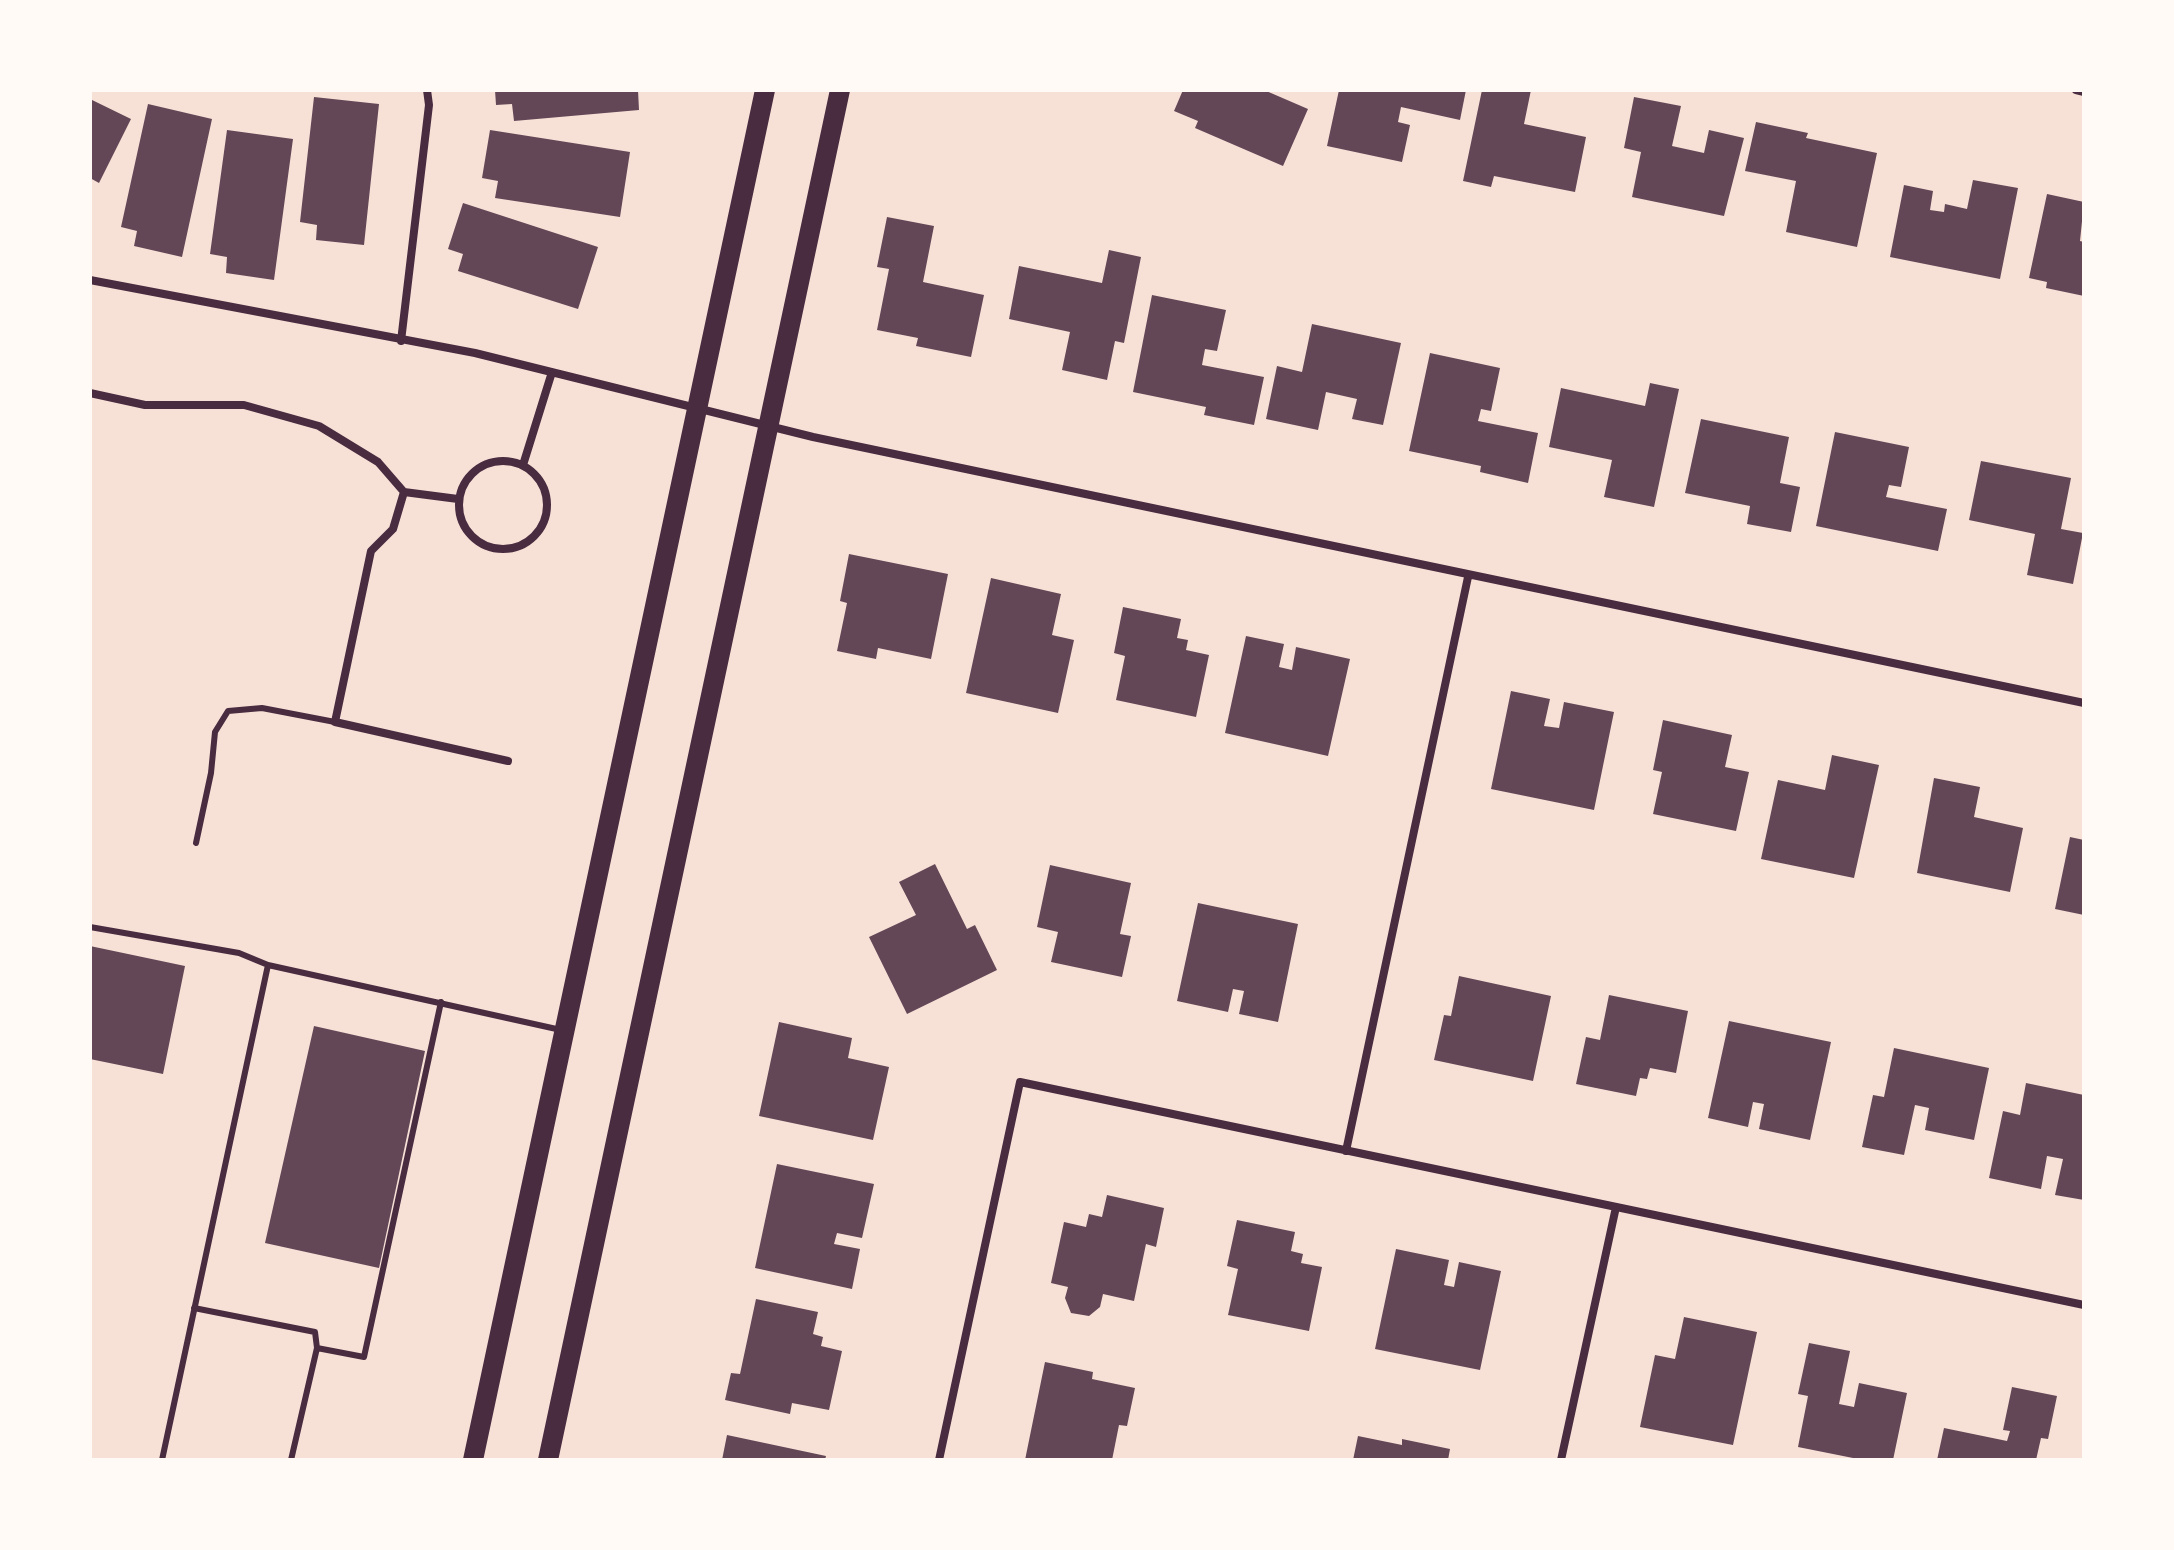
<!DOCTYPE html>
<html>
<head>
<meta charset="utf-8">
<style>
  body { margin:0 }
  #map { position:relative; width:2174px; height:1550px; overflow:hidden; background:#f7e1d7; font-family:Raleway,sans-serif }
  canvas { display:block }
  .frame { position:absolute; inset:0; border:92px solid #fffaf5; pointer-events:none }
</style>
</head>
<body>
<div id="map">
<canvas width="2174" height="1550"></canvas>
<div class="frame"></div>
</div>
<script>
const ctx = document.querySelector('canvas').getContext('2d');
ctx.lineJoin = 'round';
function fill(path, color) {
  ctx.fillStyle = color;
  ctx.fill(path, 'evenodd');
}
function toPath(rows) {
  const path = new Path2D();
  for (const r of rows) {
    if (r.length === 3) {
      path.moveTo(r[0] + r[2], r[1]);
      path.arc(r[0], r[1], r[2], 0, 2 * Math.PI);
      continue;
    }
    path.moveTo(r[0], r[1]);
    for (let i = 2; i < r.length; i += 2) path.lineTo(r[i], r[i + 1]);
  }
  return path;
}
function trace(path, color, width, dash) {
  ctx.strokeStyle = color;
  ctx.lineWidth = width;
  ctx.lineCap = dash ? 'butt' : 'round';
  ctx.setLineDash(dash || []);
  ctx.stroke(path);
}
fill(toPath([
  [495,90,638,90,639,110,514,121,512,104,496,105],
  [1183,90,1264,90,1308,109,1283,166,1195,128,1198,121,1174,111],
  [1339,90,1466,90,1460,120,1401,107,1398,122,1410,125,1402,162,1327,146],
  [1482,90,1531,90,1524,124,1586,137,1575,192,1494,176,1491,187,1463,181],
  [314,97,379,104,364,245,316,240,317,225,300,222],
  [1634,97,1681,106,1672,146,1704,153,1709,130,1744,138,1724,216,1632,197,1641,152,1624,148],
  [90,99,131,119,99,183,90,178],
  [148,104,212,119,182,257,134,246,137,231,121,227],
  [1756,122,1808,133,1806,138,1877,153,1857,247,1786,232,1796,181,1745,171],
  [227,130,293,139,274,280,226,273,227,257,210,254],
  [490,130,630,152,620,217,495,198,498,181,482,178],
  [1973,180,2018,188,2000,279,1890,257,1904,185,1933,191,1930,210,1944,212,1945,204,1967,209],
  [2047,194,2084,202,2080,241,2084,242,2084,296,2046,288,2047,282,2029,278],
  [463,203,598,247,578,309,458,271,463,254,448,249],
  [887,217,934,226,923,282,984,295,971,357,916,346,918,338,877,330,889,269,877,267],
  [1109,250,1141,257,1124,343,1115,341,1107,380,1062,370,1070,332,1009,319,1019,266,1102,283],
  [1152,295,1226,310,1217,351,1205,349,1202,365,1264,377,1254,425,1204,415,1206,407,1133,392],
  [1312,324,1401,343,1383,425,1352,419,1357,399,1326,392,1318,430,1266,419,1277,366,1302,372],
  [1430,353,1500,368,1491,411,1481,409,1478,421,1538,433,1528,483,1480,472,1481,466,1409,451],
  [1650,383,1679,389,1654,507,1604,497,1612,460,1549,447,1561,388,1645,406],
  [1701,419,1789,437,1780,483,1800,487,1791,532,1747,524,1750,506,1685,493],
  [1835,432,1909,447,1901,487,1889,485,1886,497,1947,509,1938,551,1816,526],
  [1981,461,2071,478,2061,529,2083,533,2073,584,2027,575,2035,534,1969,520],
  [849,554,948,574,931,659,878,648,876,659,837,651,847,603,840,601],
  [991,578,1061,594,1052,635,1074,640,1058,713,966,693],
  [1123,607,1181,619,1177,638,1188,640,1186,650,1209,655,1196,717,1116,700,1125,656,1114,653],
  [1246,636,1284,644,1279,667,1292,670,1296,647,1350,659,1328,756,1225,733],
  [1511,691,1550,699,1544,726,1559,728,1564,702,1614,712,1594,810,1491,789],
  [1663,720,1732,735,1725,767,1749,772,1736,831,1653,814,1662,772,1653,770],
  [1832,755,1879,765,1854,878,1761,859,1778,780,1825,790],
  [1934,778,1980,787,1974,817,2023,828,2010,892,1917,873],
  [2070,837,2084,840,2084,915,2055,909],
  [935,864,967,929,975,925,997,970,907,1014,869,937,916,915,899,882],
  [1050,865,1131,883,1120,934,1131,936,1122,977,1051,962,1058,932,1037,927],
  [1198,903,1298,924,1278,1022,1239,1014,1244,991,1233,989,1228,1012,1177,1001],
  [90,946,185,966,163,1074,90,1059],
  [1459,976,1551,996,1533,1081,1434,1060,1444,1015,1451,1016],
  [1609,995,1688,1011,1676,1073,1650,1068,1647,1079,1640,1078,1636,1096,1576,1084,1586,1037,1600,1040],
  [1729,1021,1831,1042,1810,1140,1759,1129,1764,1104,1753,1102,1748,1127,1708,1118],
  [779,1022,852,1038,848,1058,889,1067,873,1140,759,1116],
  [314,1026,425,1051,379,1268,265,1243],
  [1894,1048,1989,1068,1974,1140,1925,1130,1929,1108,1915,1105,1904,1155,1862,1147,1873,1095,1884,1097],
  [2026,1083,2084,1095,2084,1200,2055,1195,2063,1159,2047,1156,2041,1189,1989,1178,2003,1111,2020,1115],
  [777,1164,874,1184,862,1238,837,1233,834,1244,860,1249,852,1289,755,1268],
  [1107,1195,1164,1208,1156,1247,1146,1244,1134,1301,1103,1294,1100,1307,1089,1316,1071,1313,1065,1298,1068,1287,1051,1283,1064,1222,1086,1227,1089,1214,1102,1217],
  [1237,1220,1295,1232,1291,1251,1303,1254,1301,1263,1322,1267,1309,1331,1228,1315,1238,1269,1227,1266],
  [1396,1249,1449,1260,1444,1285,1454,1287,1459,1262,1501,1271,1480,1370,1375,1349],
  [756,1299,818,1312,813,1334,823,1337,821,1346,842,1351,829,1410,792,1403,790,1414,725,1400,731,1373,740,1374],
  [1684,1317,1757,1332,1733,1445,1640,1427,1655,1355,1675,1359],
  [1809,1343,1850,1351,1839,1404,1854,1407,1859,1383,1907,1393,1893,1460,1863,1460,1798,1447,1808,1396,1798,1394],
  [1045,1362,1093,1372,1092,1379,1135,1388,1127,1426,1119,1425,1112,1460,1025,1460],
  [2012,1387,2057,1396,2048,1439,2041,1438,2036,1460,1937,1460,1944,1428,2007,1441,2010,1431,2003,1430],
  [727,1435,826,1456,825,1460,722,1460],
  [1358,1436,1402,1445,1402,1439,1450,1449,1448,1460,1353,1460]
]), '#644757');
trace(toPath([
  [196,843,211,773,215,732,228,711,262,708,335,722],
  [90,927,239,953,268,965,162,1460],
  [268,965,561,1030],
  [194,1308,315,1332,317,1348,291,1460],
  [317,1348,364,1357,441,1002]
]), '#4a2c40', 6);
trace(toPath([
  [2076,90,2084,92],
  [90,280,475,353,813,437,2084,703],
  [401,341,429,105,427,90],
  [90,393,145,405,244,405,319,426,378,462,404,492],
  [503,505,44],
  [523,465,552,372],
  [404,492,393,529,371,551,335,722,508,761],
  [404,492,458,499],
  [1346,1151,1468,577],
  [939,1460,1020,1082,2084,1305],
  [1561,1460,1616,1207]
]), '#4a2c40', 8);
trace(toPath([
  [473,1460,765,90],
  [548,1460,840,90]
]), '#4a2c40', 20);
</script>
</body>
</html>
